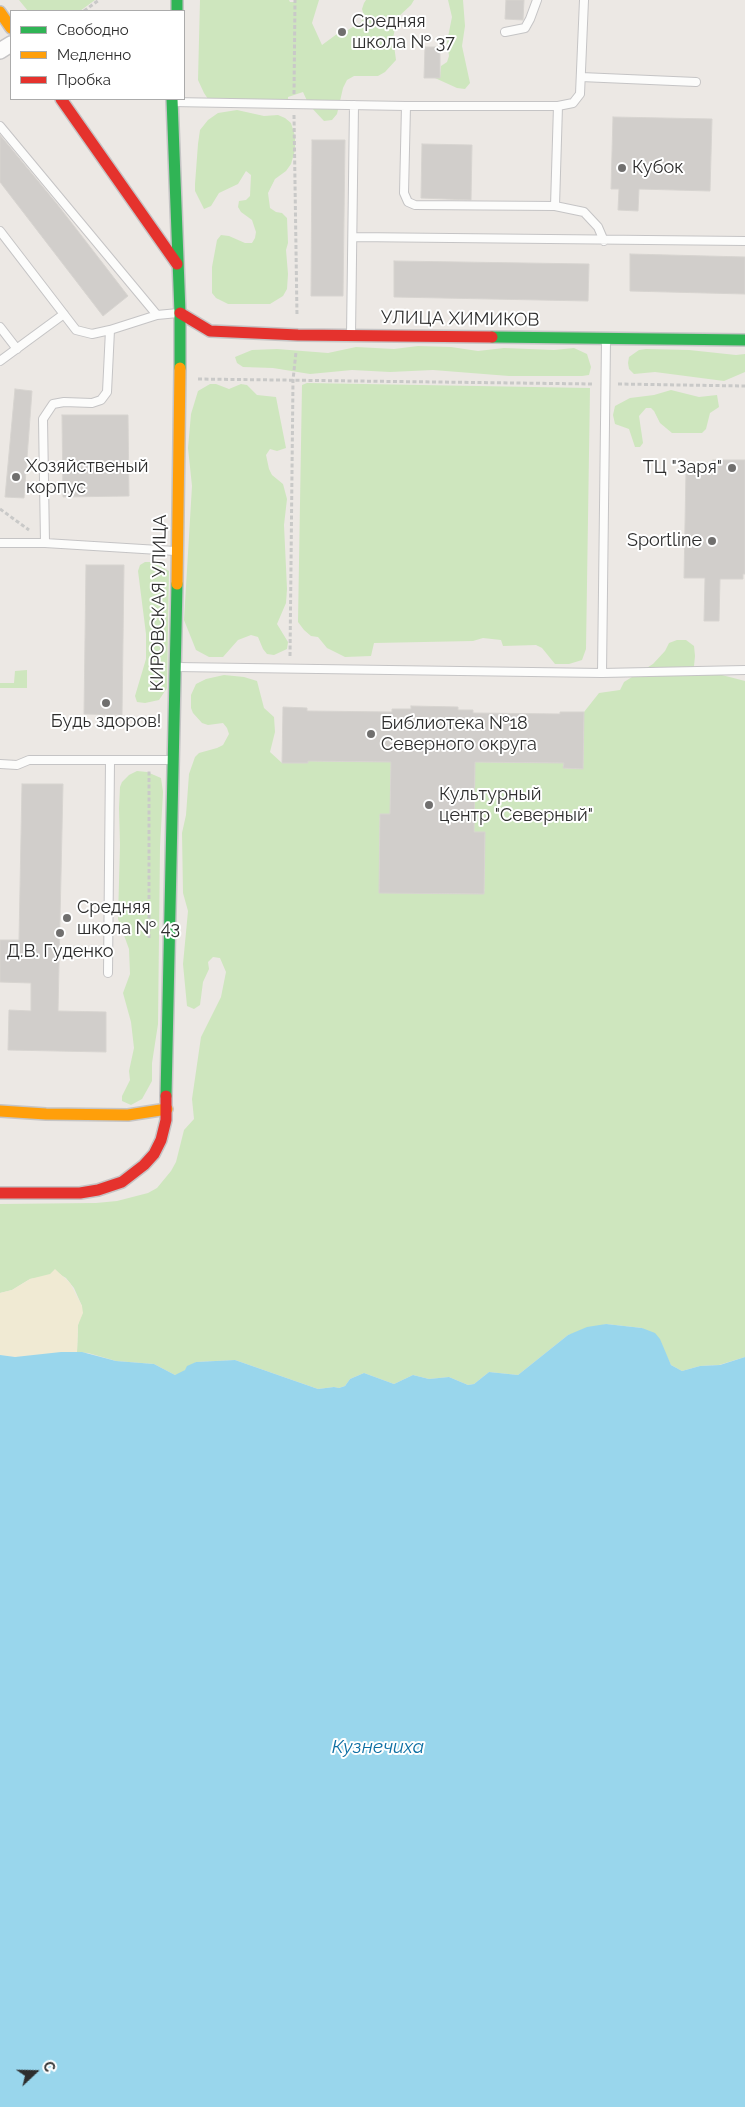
<!DOCTYPE html>
<html>
<head>
<meta charset="utf-8">
<style>
  body { margin:0 }
  #map { position:relative; width:745px; height:2107px; overflow:hidden; background:#ece8e4; font-family:Raleway,sans-serif }
  canvas { display:block }
  .legend { position:absolute; left:10px; top:10px; width:175px; height:90px; box-sizing:border-box; background:#fff; border:1px solid #ababab; margin:0; padding:6px 9px; list-style:none; font-size:15px; color:#2e2e2e }
  .legend li { display:flex; align-items:center; gap:10px; height:25px }
  .legend b { width:25px; border:1px solid #ababab }
  .north { position:absolute; left:10px; top:2047px; width:50px; height:50px; -webkit-text-stroke:4px #fff; paint-order:stroke; rotate:69deg; font-size:14px; font-weight:700; line-height:20px; text-align:center; color:#2e2e2e }
  .north::after { content:''; display:block; margin:auto; width:18px; height:22px; background:#2e2e2e; clip-path:polygon(50% 0,100% 100%,50% 72%,0 100%) }
</style>
</head>
<body>
<div id="map">
<canvas width="745" height="2107"></canvas>
<ul class="legend">
<li><b style="height:6px;background:#30b455"></b>Свободно</li>
<li><b style="height:6px;background:#ff9f0a"></b>Медленно</li>
<li><b style="height:6px;background:#e5322d"></b>Пробка</li>
</ul>
<div class="north">С</div>
</div>
<script>
const ctx = document.querySelector('canvas').getContext('2d');
ctx.lineJoin = 'round';
function fill(path, color) {
  ctx.fillStyle = color;
  ctx.fill(path, 'evenodd');
}
function toPath(rows) {
  const path = new Path2D();
  for (const r of rows) {
    path.moveTo(r[0], r[1]);
    for (let i = 2; i < r.length; i += 2) path.lineTo(r[i], r[i + 1]);
  }
  return path;
}
function trace(path, color, width, dash) {
  ctx.strokeStyle = color;
  ctx.lineWidth = width;
  ctx.lineCap = dash ? 'butt' : 'round';
  ctx.setLineDash(dash || []);
  ctx.stroke(path);
}
function write(font, color, halo, rows, align = 'center') {
  ctx.font = font + ' Raleway,sans-serif';
  ctx.lineWidth = 4;
  ctx.setLineDash([]);
  ctx.textBaseline = 'middle';
  ctx.strokeStyle = halo;
  ctx.fillStyle = color;
  for (const [text, x, y, turn = 0] of rows) {
    ctx.save();
    ctx.translate(x, y);
    ctx.rotate((+turn || 0) * Math.PI / 180);
    ctx.textAlign = isNaN(turn) ? turn : align;
    if (halo) ctx.strokeText(text, 0, 0);
    ctx.fillText(text, 0, 0);
    ctx.restore();
  }
}
fill(toPath([
  [19,0,95,0,80,11,28,11],
  [200,0,289,0,290,2,294,2,295,0,319,0,312,23,322,45,341,31,348,30,361,22,364,16,362,9,364,3,366,0,414,0,411,5,397,18,393,38,396,60,385,72,378,76,354,76,347,80,343,88,337,114,332,120,324,121,309,105,303,92,288,97,288,102,208,99,204,93,198,80],
  [448,0,463,0,465,26,462,46,470,83,465,89,457,88,435,78,440,78,441,66,447,62,449,56,447,42,452,17],
  [237,110,264,116,278,115,285,118,291,123,295,136,295,150,291,164,286,171,275,179,268,193,270,208,276,212,282,213,287,218,288,243,286,250,288,274,287,289,283,296,270,304,228,304,216,298,212,293,212,267,217,240,221,235,229,236,245,243,252,243,255,238,256,232,252,220,241,212,238,207,239,201,246,200,250,196,251,175,246,171,238,184,219,193,211,206,204,209,195,191,195,184,198,144,200,130,208,120,218,113],
  [418,346,451,347,478,351,504,348,554,350,574,348,587,354,591,367,589,375,582,376,509,376,433,370,390,372,352,370,310,374,273,368,243,367,237,363,235,357,252,350,277,349,328,353,356,347,394,349],
  [646,349,689,350,736,355,745,354,745,372,724,381,655,372,634,374,629,369,628,363,629,357,639,350],
  [307,383,590,388,586,649,582,660,569,664,555,664,542,648,536,645,503,646,501,640,483,638,473,641,374,643,371,656,345,657,327,648,318,637,311,636,304,630,298,622,302,385],
  [210,384,216,384,229,389,241,384,247,385,257,395,276,397,286,448,277,451,270,449,266,455,269,469,272,475,283,484,287,499,284,525,287,589,286,603,277,624,288,642,287,649,274,655,267,654,263,649,258,637,251,635,238,640,223,657,209,657,196,650,184,620,192,486,188,448,191,414,198,391],
  [671,390,699,397,717,395,719,407,710,413,706,429,702,433,672,433,660,423,654,411,651,408,646,408,639,416,643,443,640,447,635,447,629,429,615,424,613,415,615,406,630,398,654,395],
  [145,562,152,562,169,571,167,688,159,700,145,703,137,702,135,696,146,659,146,634,138,571,140,565],
  [677,640,686,640,694,646,695,656,694,666,700,674,718,674,745,681,745,1357,719,1365,700,1366,682,1371,671,1365,665,1353,642,1328,606,1324,568,1335,518,1375,489,1372,474,1384,468,1385,449,1377,429,1379,413,1375,394,1384,364,1373,350,1379,345,1386,339,1388,334,1387,318,1389,235,1360,196,1362,180,1374,175,1375,154,1364,116,1361,88,1353,77,1352,78,1325,82,1306,74,1288,66,1278,59,1274,30,1279,12,1290,0,1293,0,1204,96,1203,117,1201,148,1193,157,1188,171,1171,176,1162,184,1130,194,1119,192,1099,201,1037,221,997,226,972,220,958,213,957,208,962,209,969,203,982,200,1005,194,1009,187,1006,183,964,188,911,183,893,182,833,186,815,189,774,195,757,199,753,217,748,223,745,229,734,227,728,223,723,208,725,202,723,193,713,191,708,191,695,196,684,206,679,224,675,244,677,257,681,264,708,274,717,275,732,270,752,282,763,307,763,308,761,391,762,390,814,380,814,379,892,484,894,485,833,474,832,475,762,564,763,564,768,583,769,584,712,599,693,620,690,624,682,653,664,665,651,669,643],
  [27,670,27,688,0,688,0,683,14,683,15,671],
  [137,771,147,772,161,778,163,792,160,847,158,1024,152,1063,152,1081,142,1099,131,1105,122,1101,122,1096,130,1080,129,1071,134,1048,131,1022,123,993,130,974,129,949,118,919,120,845,119,808,120,787,122,782,129,775]
]), '#cee6be');
fill(toPath([
  [55,1269,70,1283,82,1306,83,1313,78,1325,77,1352,15,1357,0,1355,0,1293,12,1290,30,1279,50,1274]
]), '#f0ead3');
fill(toPath([
  [606,1324,642,1328,655,1333,660,1339,671,1365,682,1371,700,1366,720,1365,745,1357,745,2107,0,2107,0,1355,15,1357,61,1352,82,1352,116,1361,154,1364,175,1375,185,1370,187,1366,196,1362,235,1360,318,1389,334,1387,339,1388,345,1386,350,1379,364,1373,394,1384,413,1375,429,1379,449,1377,468,1385,474,1384,489,1372,518,1375,568,1335,587,1327]
]), '#99d6ec');
const building = toPath([
  [506,0,524,0,523,20,505,19,506,0],
  [425,47,440,47,440,78,424,78,425,47],
  [613,117,712,119,710,191,639,189,638,211,618,210,619,189,611,189,613,117],
  [0,135,57,204,128,296,103,316,0,182,0,135],
  [312,140,345,140,343,296,311,296,312,140],
  [422,144,472,145,471,200,421,198,422,144],
  [630,254,745,257,745,294,630,291,630,254],
  [394,261,589,264,588,301,394,297,394,261],
  [15,389,32,391,24,498,5,497,15,389],
  [62,415,128,415,129,496,63,497,62,415],
  [713,460,745,460,745,574,743,574,743,579,720,579,719,621,704,621,705,578,684,578,686,470,713,470,713,460],
  [86,565,124,565,122,715,84,714,86,565],
  [411,706,458,707,458,710,473,710,473,713,560,714,560,712,584,712,583,769,563,768,564,763,475,762,474,832,485,832,484,894,379,893,380,814,390,814,391,762,308,761,308,763,282,763,283,707,307,708,307,711,392,712,392,709,411,709,411,706],
  [22,784,63,784,58,1011,106,1012,106,1052,8,1050,9,1010,31,1011,31,983,0,982,0,940,19,940,22,784]
]);
fill(building, '#d1cecb');
trace(building, '#d7d4d0', 1);
const lane = toPath([
  [505,32,525,28,530,19,537,0],
  [581,77,696,82],
  [172,102,406,106,404,193,408,202,415,205,555,206,558,106],
  [406,106,558,106,573,103,580,94,584,0],
  [0,126,157,315],
  [555,206,584,212,598,227,604,241],
  [0,231,76,330,92,334,110,330],
  [353,237,745,241],
  [0,327,17,349],
  [351,335,354,105],
  [0,361,64,314],
  [0,543,45,543],
  [175,551,45,543,43,419,53,404,64,402,92,403,101,400,107,392,110,330,157,315,178,313],
  [176,667,602,673,606,340],
  [602,673,745,670],
  [0,764,17,765,29,760,172,760],
  [108,973,110,761]
]);
const street = toPath([
  [0,51,11,44]
]);
const fast = toPath([
  [177,0,177,11],
  [172,99,180,313,180,368],
  [492,337,745,340],
  [166,1096,177,584]
]);
const slow = toPath([
  [0,12,11,28],
  [177,584,180,368],
  [0,1111,46,1114,128,1115,167,1109]
]);
const jam = toPath([
  [61,99,177,264],
  [180,313,210,331,298,335,492,337],
  [0,1193,80,1193,98,1190,122,1182,144,1165,154,1154,161,1140,166,1120,166,1096]
]);
trace(lane, '#c5c4c5', 10);
trace(street, '#c5c4c5', 18);
trace(fast, '#c5c4c5', 14);
trace(slow, '#c5c4c5', 14);
trace(jam, '#c5c4c5', 14);
trace(toPath([
  [84,11,99,0],
  [294,94,295,0],
  [294,115,297,316],
  [198,379,594,384],
  [618,384,745,386],
  [0,509,29,530],
  [290,656,293,380,296,352],
  [149,938,149,771]
]), '#c9c9c8', 3, [4, 2.5]);
trace(lane, '#fcfcfb', 8);
trace(street, '#fcfcfb', 15);
trace(fast, '#30b455', 11);
trace(slow, '#ff9f0a', 11);
trace(jam, '#e5322d', 11);
for (const [x, y, r, color] of [
  [342,32,5,"#706f6e"],
  [622,168,5,"#706f6e"],
  [732,468,5,"#706f6e"],
  [16,477,5,"#706f6e"],
  [712,541,5,"#706f6e"],
  [106,703,5,"#706f6e"],
  [371,734,5,"#706f6e"],
  [429,805,5,"#706f6e"],
  [67,918,5,"#706f6e"],
  [60,933,5,"#706f6e"]
]) {
  const dot = new Path2D();
  dot.arc(x, y, r, 0, 2 * Math.PI);
  ctx.fillStyle = color;
  ctx.fill(dot);
  trace(dot, '#fff', 2);
}
write('18px', '#2e2e2e', '#fff', [
  ["Средняя",352,22],
  ["школа № 37",352,43],
  ["Кубок",632,168],
  ["Хозяйственый",26,467],
  ["корпус",26,488],
  ["ТЦ \"Заря\"",722,468,"right"],
  ["Sportline",702,541,"right"],
  ["Будь здоров!",106,722,"center"],
  ["Библиотека №18",381,724],
  ["Северного округа",381,745],
  ["Культурный",439,795],
  ["центр \"Северный\"",439,816],
  ["Средняя",77,908],
  ["школа № 43",77,929],
  ["Д.В. Гуденко",60,952,"center"]
], 'left');
write('18px', '#2e2e2e', '#fff', [
  ["УЛИЦА ХИМИКОВ",460,319,1],
  ["КИРОВСКАЯ УЛИЦА",159,603,-89]
]);
write('italic 19px', '#0d6fa3', '#fff', [
  ["Кузнечиха",378,1747]
]);
</script>
</body>
</html>
